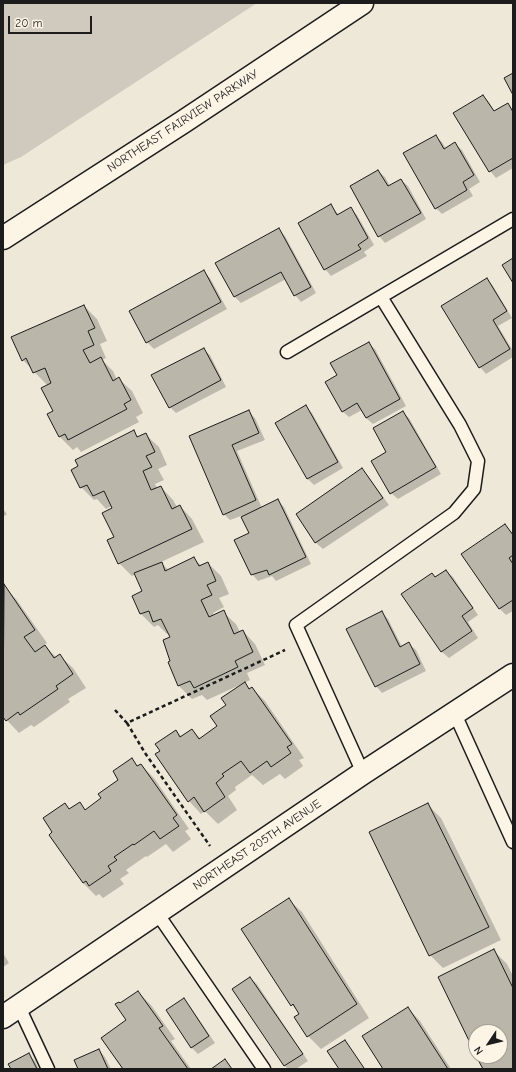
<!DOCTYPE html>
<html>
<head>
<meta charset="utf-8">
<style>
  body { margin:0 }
  #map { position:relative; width:516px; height:1072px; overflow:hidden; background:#eee8d9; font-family:"Comic Neue",sans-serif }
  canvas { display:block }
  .frame { position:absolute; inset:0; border:4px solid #1c1c1c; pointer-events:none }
  .north { position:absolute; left:468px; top:1024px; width:40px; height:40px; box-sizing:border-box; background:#fcf5e5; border:1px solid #a29e95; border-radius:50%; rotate:235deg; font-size:11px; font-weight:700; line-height:16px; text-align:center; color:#1c1c1c }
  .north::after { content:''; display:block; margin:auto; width:14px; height:18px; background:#1c1c1c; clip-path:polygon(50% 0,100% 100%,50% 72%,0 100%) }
  .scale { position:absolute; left:8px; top:16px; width:84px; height:18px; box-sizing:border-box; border:2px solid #1c1c1c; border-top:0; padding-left:5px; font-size:12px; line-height:14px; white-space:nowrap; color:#1c1c1c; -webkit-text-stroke:3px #fcf5e5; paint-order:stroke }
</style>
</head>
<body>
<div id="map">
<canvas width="516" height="1072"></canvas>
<div class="frame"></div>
<div class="north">N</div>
<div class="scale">20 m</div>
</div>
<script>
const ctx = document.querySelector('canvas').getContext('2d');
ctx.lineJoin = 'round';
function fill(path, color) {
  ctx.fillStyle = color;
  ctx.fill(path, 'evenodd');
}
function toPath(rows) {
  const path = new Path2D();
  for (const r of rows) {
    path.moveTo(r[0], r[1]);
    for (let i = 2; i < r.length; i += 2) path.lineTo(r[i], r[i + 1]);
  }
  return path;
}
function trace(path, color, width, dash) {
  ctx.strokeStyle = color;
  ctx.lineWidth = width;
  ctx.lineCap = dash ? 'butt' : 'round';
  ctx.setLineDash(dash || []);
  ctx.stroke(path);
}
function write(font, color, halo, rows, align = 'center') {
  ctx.font = font + ' "Comic Neue",sans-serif';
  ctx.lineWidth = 3;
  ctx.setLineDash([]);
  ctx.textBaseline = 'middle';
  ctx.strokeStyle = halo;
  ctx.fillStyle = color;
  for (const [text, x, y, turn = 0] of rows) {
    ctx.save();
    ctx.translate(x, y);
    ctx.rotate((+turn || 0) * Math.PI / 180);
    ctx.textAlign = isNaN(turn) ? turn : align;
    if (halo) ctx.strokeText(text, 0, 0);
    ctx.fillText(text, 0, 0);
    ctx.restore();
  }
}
fill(toPath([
  [3,3,257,3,21,157,3,165]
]), '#cfcabd');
fill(toPath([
  [483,96,489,102,495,112,507,104,513,110,513,168,496,178,490,171,454,113],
  [435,136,442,142,446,149,455,144,462,150,480,182,469,189,473,196,442,214,436,208],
  [378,171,385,177,390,186,401,180,408,186,426,219,385,243,379,236],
  [331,206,339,215,351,209,357,215,374,245,364,252,367,256,331,276,325,269],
  [278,229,285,236,316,293,301,302,295,295,286,279,241,303,235,297],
  [204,272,210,278,227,309,154,349,147,342],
  [487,279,493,286,512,318,498,326,513,351,513,357,486,374,480,367],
  [84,306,97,319,107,341,100,344,106,358,102,360,113,371,117,380,119,379,132,391,143,413,136,417,139,422,81,452,77,447,73,450,60,437,49,415,55,412,48,386,23,360],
  [368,343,375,349,406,406,373,424,366,418,362,410,349,417,342,411,339,376],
  [203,349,210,355,226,387,176,413,170,407],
  [306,407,312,413,343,468,314,485,308,479,276,423],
  [249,412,255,418,265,440,237,451,262,508,277,500,284,507,311,564,276,581,272,576,258,581,252,574,250,533,241,516,230,520,224,514,190,437],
  [402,412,409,418,441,474,398,499,391,493,388,453],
  [133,432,139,438,146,435,159,447,167,465,158,469,164,480,155,484,157,488,161,487,173,500,177,507,180,506,192,519,204,542,161,562,169,571,194,559,202,566,208,563,221,576,229,594,219,598,224,607,213,613,214,616,223,612,236,624,240,632,243,631,255,644,265,665,247,673,250,680,244,683,251,690,252,688,265,701,304,758,299,760,303,766,285,779,280,774,263,785,252,775,235,787,236,790,228,796,237,810,218,824,205,811,201,814,189,801,161,751,176,731,182,737,192,730,201,739,219,727,227,706,242,685,242,684,207,700,202,695,192,699,179,686,169,662,171,661,171,638,169,634,167,634,158,625,154,627,141,614,133,596,143,592,136,574,132,576,119,563,112,506,106,509,97,499,94,500,81,487],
  [362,469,368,476,389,505,323,549,316,543,297,514],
  [3,509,7,514,3,517],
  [505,525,513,534,513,611,506,615,500,609,463,555],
  [446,571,453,577,478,615,468,622,478,638,449,658,442,652,403,595,436,578],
  [3,586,16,599,47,643,44,645,57,658,60,656,73,668,86,688,68,699,70,702,34,727,31,725,19,733,3,716],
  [381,612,388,619,402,647,409,644,416,650,426,671,382,693,376,686],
  [131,760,139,767,141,765,154,778,189,829,185,831,191,839,173,852,166,844,147,857,146,856,126,870,129,873,120,879,124,884,103,898,99,894,96,896,83,883,54,832,65,805,70,810,79,804,86,810,103,799,120,780],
  [428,805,441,818,501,940,443,968,430,955],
  [289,900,302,912,369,1018,321,1049,308,1036,301,1014,292,1005],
  [494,951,507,964,513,976,513,1069,484,1069,477,1056,500,1056,500,1032,476,1032,476,1053,439,978],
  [3,953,9,963,3,967],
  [250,978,257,984,308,1061,296,1069,288,1069,285,1066,233,990],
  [138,992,151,1005,175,1039,171,1041,191,1069,124,1069,127,1021,120,1004],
  [183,1000,190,1006,215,1043,198,1054,192,1048,167,1011],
  [408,1008,420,1021,451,1069,384,1069],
  [99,1050,105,1057,111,1069,79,1069],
  [29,1055,35,1061,39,1069,12,1069]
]), '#0003');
const building = toPath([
  [513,73,513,95,504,78,513,73],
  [483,95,494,111,508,103,513,112,513,158,489,172,453,113,483,95],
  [436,135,444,149,455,142,474,175,463,182,467,190,435,209,403,153,436,135],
  [378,170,388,186,401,179,421,213,378,237,350,186,378,170],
  [331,204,337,215,351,207,368,238,358,245,361,249,324,270,298,223,331,204],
  [279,228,311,287,294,296,281,272,234,297,215,263,279,228],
  [513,258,513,283,502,265,513,258],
  [204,270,221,302,146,343,129,311,204,270],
  [487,278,507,311,493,320,510,349,479,368,441,306,487,278],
  [84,305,95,328,88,331,94,345,83,350,90,363,101,357,113,381,119,377,131,400,124,404,127,409,68,440,65,434,59,437,47,414,53,411,41,388,51,383,45,368,33,373,26,358,22,361,11,337,84,305],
  [369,342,400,399,366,418,357,403,342,412,325,382,337,375,330,363,369,342],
  [204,348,221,380,169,408,151,375,204,348],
  [306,405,338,462,307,479,275,423,306,405],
  [249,410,259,433,232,445,256,500,223,515,189,436,249,410],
  [403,411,436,467,390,494,371,461,386,452,373,428,403,411],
  [134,430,137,437,146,433,155,452,146,456,152,467,143,471,151,490,161,486,172,509,180,505,192,529,118,564,107,540,114,537,102,513,112,508,104,491,93,496,87,485,80,488,71,470,78,466,75,460,134,430],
  [362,468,383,498,315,543,296,514,362,468],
  [278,499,306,557,269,575,267,570,251,575,234,540,249,533,241,517,278,499],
  [505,524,513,535,513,555,509,558,513,564,513,600,499,609,461,554,505,524],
  [194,557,199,566,208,562,216,581,207,585,212,595,201,600,209,617,224,610,234,634,243,630,253,652,235,661,238,667,194,688,190,681,178,686,168,662,170,661,163,640,170,637,161,619,153,622,149,611,140,614,132,596,142,591,134,573,162,562,165,571,194,557],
  [446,570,473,608,462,616,472,631,441,652,401,594,432,573,435,577,446,570],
  [4,584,35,630,24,637,35,652,45,645,54,658,60,654,73,674,56,686,58,689,20,715,18,712,6,721,3,717,4,584],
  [382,611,400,647,409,642,420,664,375,687,346,629,382,611],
  [245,682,249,689,252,687,292,744,287,747,291,753,271,767,267,761,250,773,241,761,222,774,224,776,216,783,225,797,204,812,194,797,188,802,155,754,160,751,155,744,176,730,180,737,192,729,199,739,217,726,210,716,226,705,221,698,245,682],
  [132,758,137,766,141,764,177,815,173,818,179,826,160,839,154,831,134,845,133,844,114,857,117,860,108,866,111,871,89,886,86,881,83,883,49,835,52,832,43,818,65,803,69,809,80,802,85,810,101,798,98,794,118,780,113,771,132,758],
  [428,803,489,927,429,956,369,832,428,803],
  [289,898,357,1004,307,1037,294,1017,299,1014,293,1004,291,1006,241,929,289,898],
  [494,949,513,988,513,1069,483,1069,476,1056,500,1056,500,1032,476,1032,476,1055,438,977,494,949],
  [250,977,303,1054,284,1066,232,989,250,977],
  [138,991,163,1026,159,1028,188,1069,123,1069,101,1038,126,1020,115,1004,119,1002,120,1003,138,991],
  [184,998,209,1036,191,1048,166,1010,184,998],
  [408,1007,448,1069,383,1069,362,1036,408,1007],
  [345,1040,364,1068,362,1069,339,1069,327,1051,345,1040],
  [99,1049,108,1069,78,1069,74,1060,99,1049],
  [29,1053,37,1069,11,1069,8,1064,29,1053],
  [225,1059,232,1069,211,1069,225,1059]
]);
fill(building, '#bab6aa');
trace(building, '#1c1c1c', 1);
const lane = toPath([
  [287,352,513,219],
  [455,714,513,842],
  [363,773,296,625,454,513,474,489,478,461,460,425,381,297],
  [157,913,264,1069],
  [19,1007,48,1069]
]);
const street = toPath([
  [3,1017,363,773,513,675]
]);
const secondary = toPath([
  [3,238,183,122,362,3]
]);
trace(lane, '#1c1c1c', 15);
trace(street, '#1c1c1c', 25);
trace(secondary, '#1c1c1c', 25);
trace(toPath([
  [115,710,127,723,285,650],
  [127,723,145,753,210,846]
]), '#1c1c1c', 2.5, [4, 3]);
trace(lane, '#fcf5e5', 12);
trace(street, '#fcf5e5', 22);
trace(secondary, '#fcf5e5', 22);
write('12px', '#1c1c1c', '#fcf5e5', [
  ["NORTHEAST FAIRVIEW PARKWAY",183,121,-33],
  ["NORTHEAST 205TH AVENUE",257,845,-34]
]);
</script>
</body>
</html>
